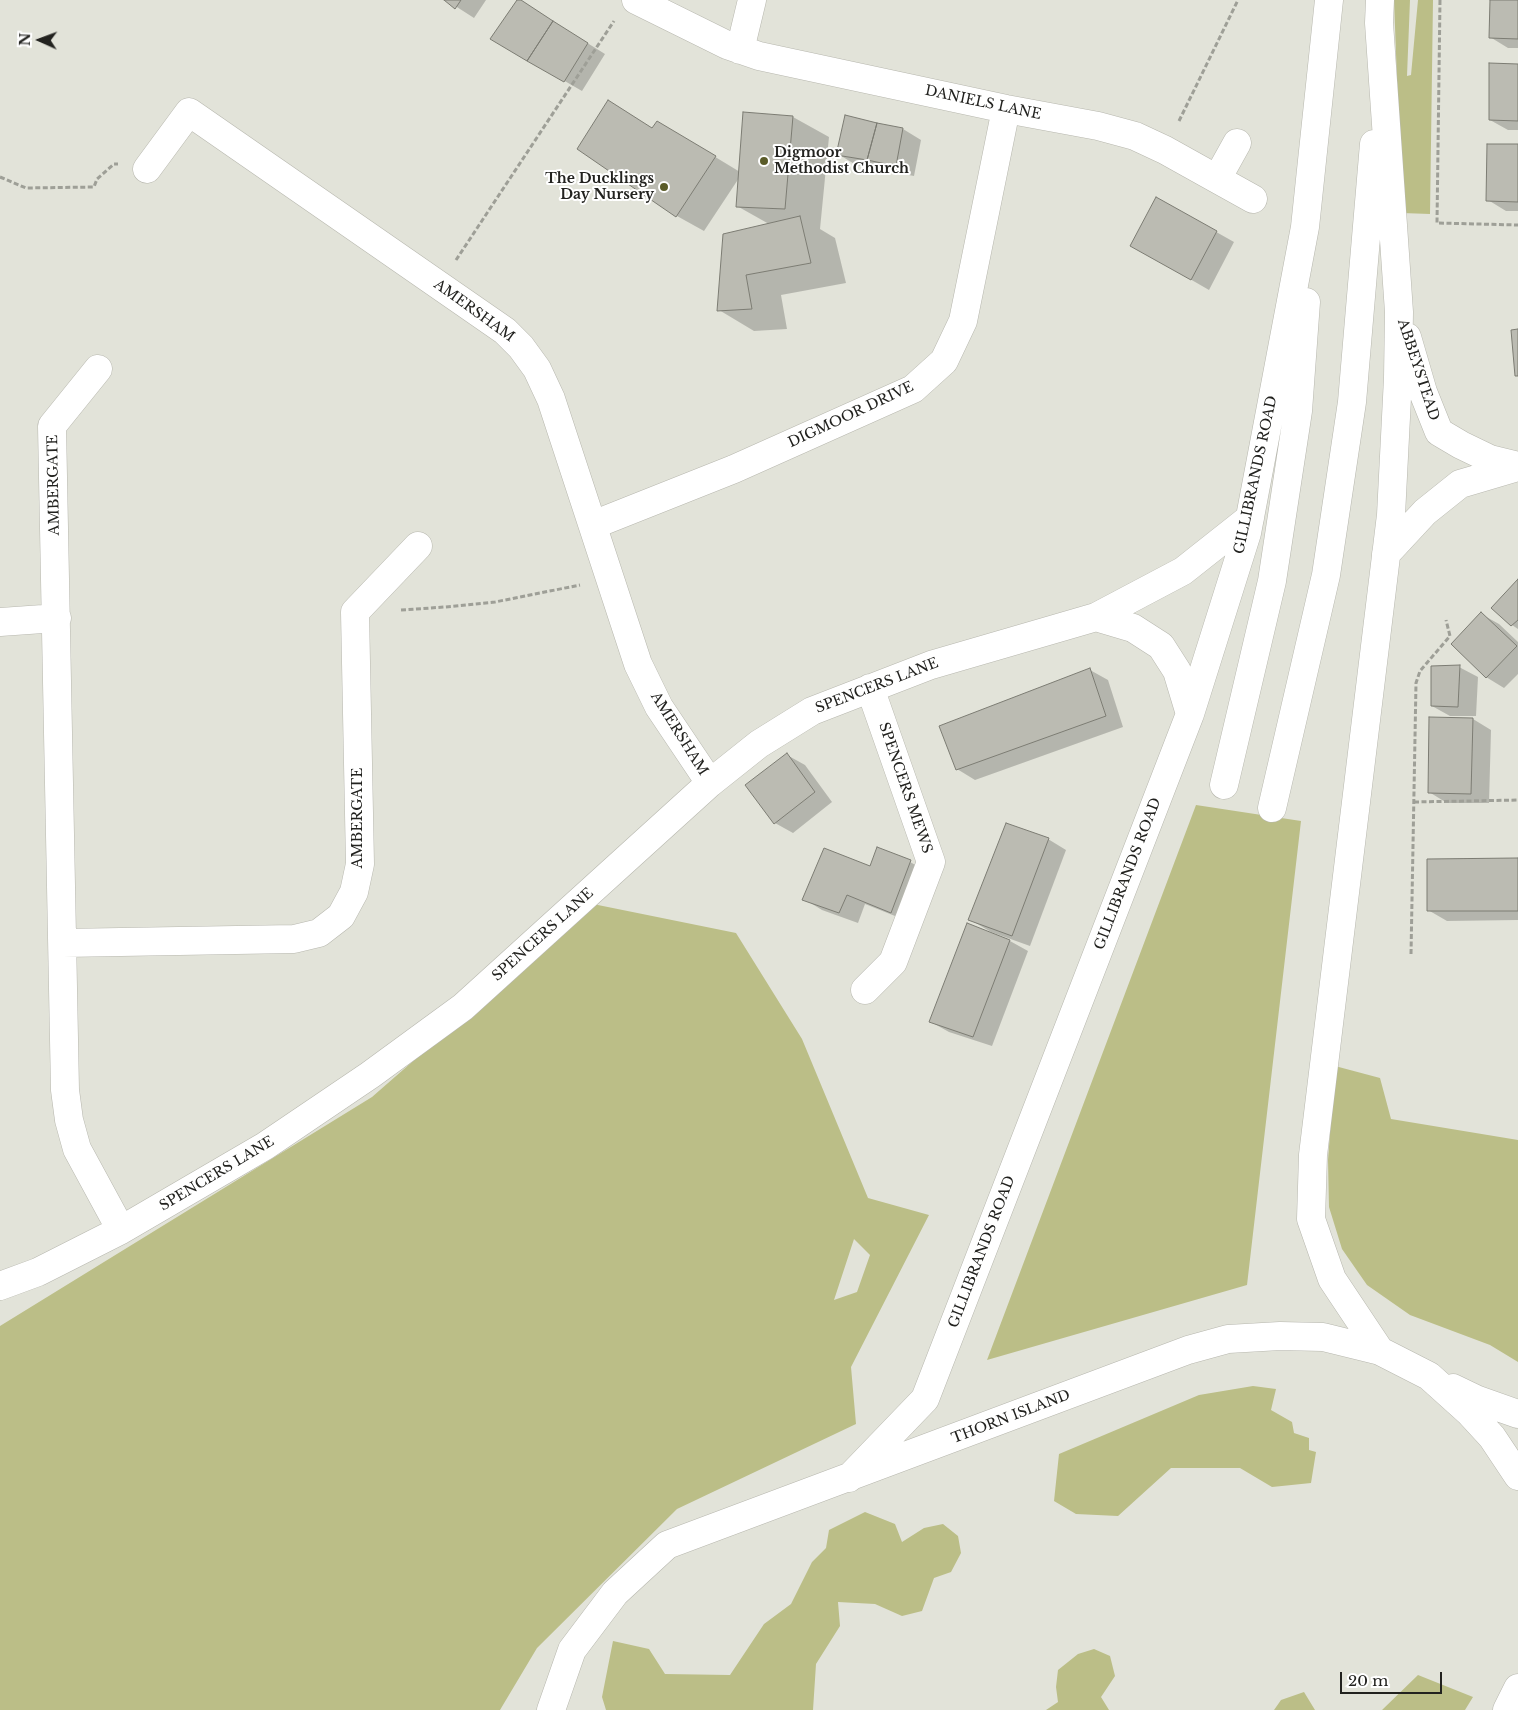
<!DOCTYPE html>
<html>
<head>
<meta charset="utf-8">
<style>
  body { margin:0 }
  #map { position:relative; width:1518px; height:1710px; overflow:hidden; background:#e2e3d9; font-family:"Libre Baskerville",serif }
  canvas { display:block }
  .north { position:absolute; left:15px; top:15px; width:50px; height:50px; -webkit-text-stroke:4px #fff; paint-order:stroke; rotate:272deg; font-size:14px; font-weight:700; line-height:20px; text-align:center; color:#22221f }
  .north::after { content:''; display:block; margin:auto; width:18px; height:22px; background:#22221f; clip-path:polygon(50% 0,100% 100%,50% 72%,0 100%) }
  .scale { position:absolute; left:1340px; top:1672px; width:102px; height:22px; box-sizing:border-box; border:2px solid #22221f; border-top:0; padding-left:6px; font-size:15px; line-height:18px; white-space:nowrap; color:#22221f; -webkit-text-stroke:4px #fff; paint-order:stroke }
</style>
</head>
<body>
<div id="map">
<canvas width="1518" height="1710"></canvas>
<div class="north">N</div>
<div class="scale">20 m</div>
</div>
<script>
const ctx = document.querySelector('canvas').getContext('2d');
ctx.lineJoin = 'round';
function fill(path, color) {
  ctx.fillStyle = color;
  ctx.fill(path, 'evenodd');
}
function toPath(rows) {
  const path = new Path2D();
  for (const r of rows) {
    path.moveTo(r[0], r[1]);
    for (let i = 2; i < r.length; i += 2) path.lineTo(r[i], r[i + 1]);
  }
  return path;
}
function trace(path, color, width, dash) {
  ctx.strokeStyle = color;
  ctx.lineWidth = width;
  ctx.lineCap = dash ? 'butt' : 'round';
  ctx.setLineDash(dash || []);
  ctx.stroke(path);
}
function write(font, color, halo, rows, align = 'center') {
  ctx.font = font + ' "Libre Baskerville",serif';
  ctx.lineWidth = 4;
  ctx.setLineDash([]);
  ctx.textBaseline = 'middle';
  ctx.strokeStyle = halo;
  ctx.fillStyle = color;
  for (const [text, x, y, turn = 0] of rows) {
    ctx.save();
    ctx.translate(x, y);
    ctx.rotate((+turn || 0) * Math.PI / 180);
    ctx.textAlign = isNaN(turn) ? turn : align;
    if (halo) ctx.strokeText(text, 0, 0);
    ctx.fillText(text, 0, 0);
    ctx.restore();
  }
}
fill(toPath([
  [1394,0,1410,0,1407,76,1411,75,1418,0,1433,0,1430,214,1402,213],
  [1196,805,1301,821,1247,1285,987,1360],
  [593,904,736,933,802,1039,868,1198,929,1215,851,1367,856,1424,677,1509,537,1648,500,1710,0,1710,0,1326,372,1097],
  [854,1239,870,1255,857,1292,834,1300],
  [1335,1066,1380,1078,1391,1119,1518,1140,1518,1362,1490,1345,1410,1315,1367,1285,1342,1249,1329,1207,1328,1160],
  [1253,1386,1276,1389,1271,1410,1292,1422,1294,1433,1309,1438,1309,1450,1316,1452,1311,1483,1272,1487,1240,1468,1171,1468,1118,1516,1076,1514,1054,1501,1059,1454,1199,1395],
  [865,1512,895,1524,902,1542,924,1528,943,1524,958,1536,961,1553,951,1572,934,1578,922,1611,902,1616,875,1604,838,1602,840,1626,816,1664,813,1710,606,1710,602,1697,613,1641,649,1649,665,1674,730,1675,764,1624,791,1604,812,1562,826,1548,829,1530],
  [1094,1649,1110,1656,1115,1676,1101,1697,1109,1710,1046,1710,1058,1702,1056,1687,1058,1670,1078,1654],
  [1418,1675,1473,1697,1465,1710,1382,1710],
  [1304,1692,1315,1710,1274,1710,1281,1700]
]), '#bbbe87');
fill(toPath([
  [446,0,486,0,474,18],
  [518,0,605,54,582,91,492,39],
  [1491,0,1518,0,1518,48,1508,48,1490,37],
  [1518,65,1518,130,1508,130,1490,120],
  [744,113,793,117,829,137,820,229,835,238,846,283,781,295,787,329,754,331,719,310,769,224,737,206,739,178,704,231,677,216,653,129,684,138,740,172],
  [846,117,903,129,921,140,914,176,856,165,838,154],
  [1518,145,1518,211,1506,211,1488,200],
  [1156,198,1234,242,1209,290,1131,245],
  [1518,581,1518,629,1512,625],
  [1481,614,1499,624,1518,642,1518,674,1504,688,1486,677],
  [1459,667,1478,677,1476,716,1450,716,1432,706],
  [1090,670,1108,680,1123,727,975,780,957,769],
  [1430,719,1473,719,1491,730,1489,803,1447,803,1429,792],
  [787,755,805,765,832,802,793,833,775,823],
  [1048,839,1066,850,1030,946,991,932,969,919],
  [1518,859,1518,920,1447,921,1428,910],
  [910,862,928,872,910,922,865,904,858,923,822,910,804,899,870,868],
  [968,925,1010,941,1028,951,992,1046,949,1032,931,1022]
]), '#0003');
const building = toPath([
  [444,0,461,0,455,9,444,0],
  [517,0,521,0,553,21,527,61,490,39,517,0],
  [1490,0,1518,0,1518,39,1489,38,1490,0],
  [553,21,588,43,564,82,527,61,553,21],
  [1489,63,1518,64,1518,121,1489,120,1489,63],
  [608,100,652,128,657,121,716,156,676,217,577,149,608,100],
  [743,112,793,116,785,209,736,207,743,112],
  [845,115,877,123,867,160,836,155,845,115],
  [877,123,903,128,896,166,867,160,877,123],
  [1487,144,1518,144,1518,202,1486,201,1487,144],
  [1156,197,1217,231,1191,280,1130,246,1156,197],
  [800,216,811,263,746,275,752,309,717,311,723,234,800,216],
  [1518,329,1518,376,1515,376,1511,330,1518,329],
  [1518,579,1518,620,1511,626,1491,608,1518,579],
  [1481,612,1517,646,1486,678,1451,644,1481,612],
  [1460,665,1458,707,1431,706,1431,666,1460,665],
  [1090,668,1106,716,956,770,939,726,1090,668],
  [1429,717,1473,718,1471,794,1428,793,1429,717],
  [787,753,815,792,774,824,745,785,787,753],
  [1006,823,1049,838,1012,936,968,920,1006,823],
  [877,847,911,860,891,913,847,895,839,913,802,900,824,848,870,866,877,847],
  [1518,858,1518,911,1427,911,1427,859,1518,858],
  [967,923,1010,940,973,1037,929,1022,967,923]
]);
fill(building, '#bbbbb2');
trace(building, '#7c7c73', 1);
const minor = toPath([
  [636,0,727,45,759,56,1006,109,1098,126,1135,136,1165,150,1217,179],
  [1380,0,1379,23,1399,312,1398,378,1391,515,1313,1155,1311,1219,1332,1279,1380,1351],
  [740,50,752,0],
  [1237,143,1217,179,1253,199],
  [147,169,189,112,505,331,521,347,537,369,551,399,638,664,659,707,710,783],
  [1407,337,1423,392,1439,432,1461,445,1490,459,1518,466],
  [98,369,52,426,65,1090,69,1120,77,1149,121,1230],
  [593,525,734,469,913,389,944,361,963,321,1006,109],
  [1386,554,1425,512,1460,484,1518,467],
  [1096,617,1133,628,1161,646,1177,671,1190,714],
  [0,622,57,618],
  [1224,785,1272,581,1298,411,1306,302],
  [1272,808,1326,575,1352,402,1374,144],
  [63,943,294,939,319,933,341,916,354,892,360,864,355,612,418,546],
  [865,990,893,962,931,862,870,688],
  [0,1286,38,1272,121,1230,265,1146,370,1075,463,1007,710,783,759,744,812,711,931,665,1096,617,1183,571,1250,518],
  [1453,1388,1478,1400,1518,1414],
  [849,1478,925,1399,1190,714,1247,533,1305,227,1329,0],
  [551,1710,572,1650,615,1593,667,1545,1188,1350,1228,1339,1280,1336,1323,1337,1380,1351,1429,1376,1469,1412,1492,1437,1518,1476],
  [1507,1710,1518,1688]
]);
trace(minor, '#b7b7ae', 29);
trace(toPath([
  [1440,0,1437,223,1518,225],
  [1179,121,1238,0],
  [0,177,26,188,94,187,97,179,114,164,118,164],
  [456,260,614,21],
  [401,610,445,607,495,602,580,585],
  [1414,802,1518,800],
  [1411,954,1416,683,1420,671,1450,636,1446,620]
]), '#9e9f97', 3, [5, 2.5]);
trace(minor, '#fff', 28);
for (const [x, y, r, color] of [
  [764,161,5,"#5a5b28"],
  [664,187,5,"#5a5b28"]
]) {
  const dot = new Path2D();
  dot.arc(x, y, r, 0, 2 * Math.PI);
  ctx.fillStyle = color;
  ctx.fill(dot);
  trace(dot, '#fff', 2);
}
write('14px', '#22221f', '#fff', [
  ["DANIELS LANE",983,103,12],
  ["AMERSHAM",474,311,36],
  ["ABBEYSTEAD",1418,370,72],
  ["DIGMOOR DRIVE",851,415,-25],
  ["GILLIBRANDS ROAD",1256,475,-78],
  ["AMBERGATE",54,485,-91],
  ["SPENCERS LANE",877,686,-21],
  ["AMERSHAM",679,734,58],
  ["SPENCERS MEWS",905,788,71],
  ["AMBERGATE",358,818,-90],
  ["GILLIBRANDS ROAD",1128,874,-69],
  ["SPENCERS LANE",543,935,-42],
  ["SPENCERS LANE",217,1174,-31],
  ["GILLIBRANDS ROAD",982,1252,-69],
  ["THORN ISLAND",1011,1417,-21]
]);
write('bold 14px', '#22221f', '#fff', [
  ["Digmoor",774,153],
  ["Methodist Church",774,169],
  ["The Ducklings",654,179,"right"],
  ["Day Nursery",654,195,"right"]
], 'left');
</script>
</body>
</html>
